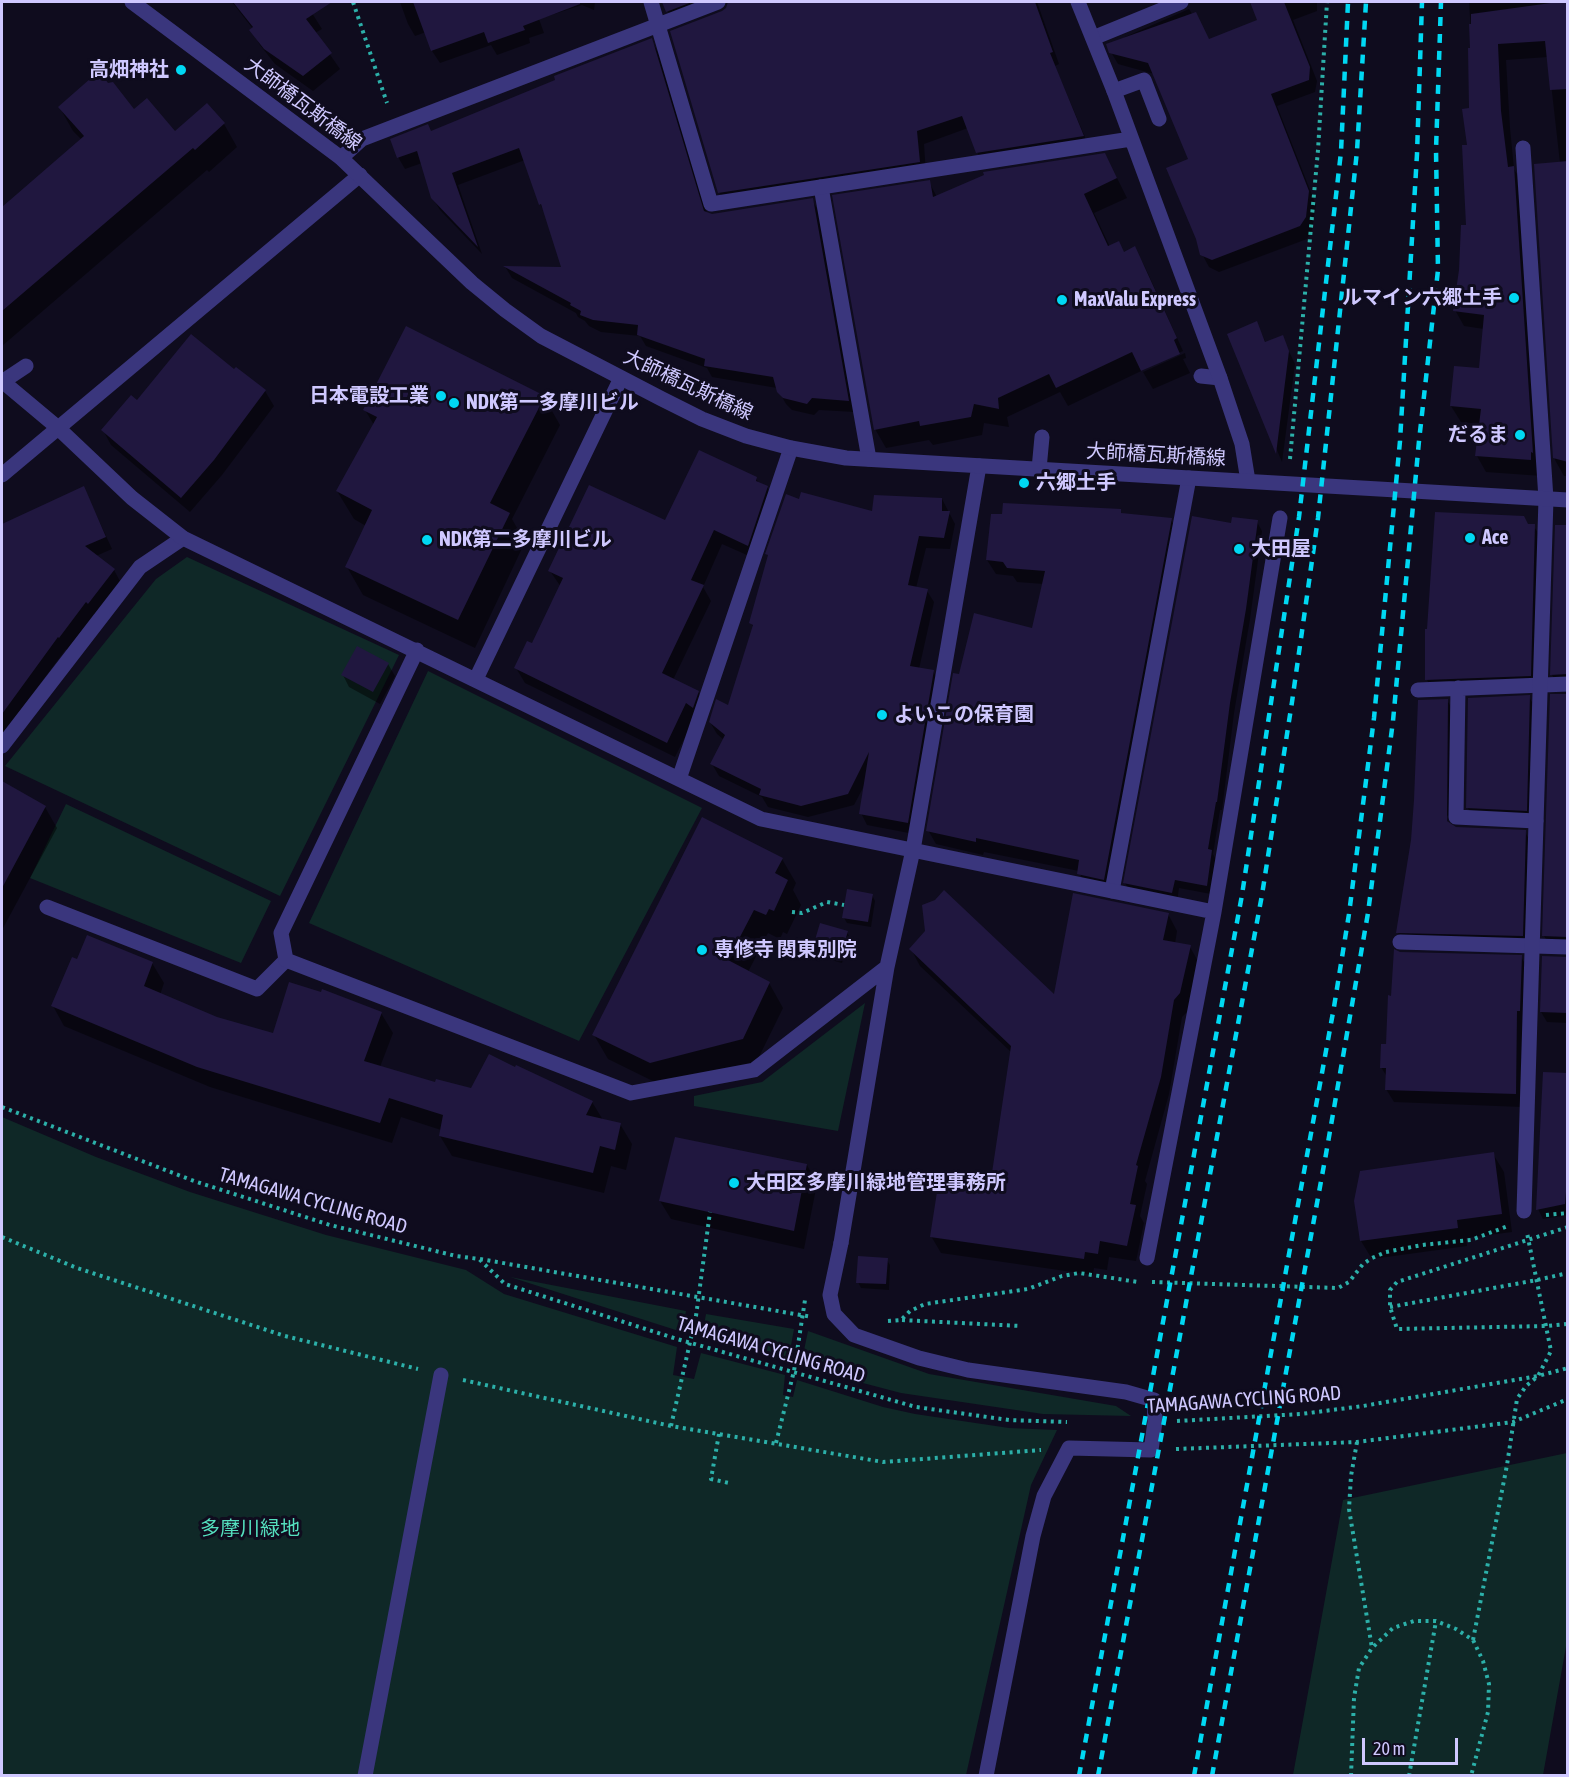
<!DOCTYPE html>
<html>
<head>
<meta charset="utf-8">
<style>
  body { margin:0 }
  #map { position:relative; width:1569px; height:1777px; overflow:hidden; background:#0f0c1e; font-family:"Asap Condensed",sans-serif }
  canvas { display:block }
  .frame { position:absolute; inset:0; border:3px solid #cfc8ff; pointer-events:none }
  .scale { position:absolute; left:1362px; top:1738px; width:96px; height:27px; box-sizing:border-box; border:3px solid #cfc8ff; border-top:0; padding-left:8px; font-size:18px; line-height:21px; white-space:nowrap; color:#cfc8ff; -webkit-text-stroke:4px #0f0c1e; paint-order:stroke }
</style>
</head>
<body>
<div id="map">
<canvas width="1569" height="1777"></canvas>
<div class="frame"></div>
<div class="scale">20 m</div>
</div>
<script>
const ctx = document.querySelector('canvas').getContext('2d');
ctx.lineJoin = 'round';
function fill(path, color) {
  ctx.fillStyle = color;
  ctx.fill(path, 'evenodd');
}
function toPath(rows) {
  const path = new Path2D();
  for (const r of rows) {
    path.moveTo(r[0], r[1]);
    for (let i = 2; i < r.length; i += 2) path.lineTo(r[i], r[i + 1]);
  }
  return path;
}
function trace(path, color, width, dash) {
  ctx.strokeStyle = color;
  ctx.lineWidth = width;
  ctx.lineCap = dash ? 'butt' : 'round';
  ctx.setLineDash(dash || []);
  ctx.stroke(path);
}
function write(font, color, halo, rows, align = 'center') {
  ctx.font = font + ' "Asap Condensed","Noto Sans JP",sans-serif';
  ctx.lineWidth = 6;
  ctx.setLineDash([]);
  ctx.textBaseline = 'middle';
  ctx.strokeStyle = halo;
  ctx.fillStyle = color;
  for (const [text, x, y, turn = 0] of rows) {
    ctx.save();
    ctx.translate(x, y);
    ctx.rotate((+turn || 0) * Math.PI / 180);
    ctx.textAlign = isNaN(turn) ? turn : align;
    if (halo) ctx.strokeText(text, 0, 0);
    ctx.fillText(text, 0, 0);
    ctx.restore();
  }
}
fill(toPath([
  [187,557,399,655,280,896,5,766,156,579],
  [428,671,702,808,579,1041,309,923],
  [66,804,271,901,241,963,30,878],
  [865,1003,838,1131,694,1106,694,1096,762,1082],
  [2,1117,96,1157,190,1192,326,1235,466,1270,504,1294,677,1347,673,1375,694,1379,701,1353,785,1375,783,1395,793,1397,797,1380,883,1407,915,1414,1009,1428,1057,1430,1031,1485,966,1775,2,1775],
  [510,1277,686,1311,682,1332],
  [706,1314,794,1329,788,1362,702,1336],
  [808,1331,929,1374,1116,1406,1131,1416,1043,1414,901,1393,806,1368,801,1365],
  [1567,1453,1567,1641,1543,1775,1293,1775,1343,1500]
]), '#0f2827');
fill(toPath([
  [232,2,305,2,322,29,315,33,340,69,313,91,275,64,260,45,251,30,253,29],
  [400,2,595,2,594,10,582,5,539,19,544,33,529,38,530,43,497,55,491,45,440,63,432,51,426,32,415,36,408,24],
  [664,2,724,2,725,5,674,24],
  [778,2,1037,2,1059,64,1055,66,1090,149,985,165,977,152,968,128,924,144,926,174,727,205,719,192,727,16],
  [1254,2,1317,2,1317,11,1293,20,1317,81,1315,92,1277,106,1316,205,1312,230,1307,239,1219,272,1209,267,1202,254,1190,160,1154,74,1118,64,1111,52,1125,37,1189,9,1209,41,1259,21,1254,9],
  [1469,2,1555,2,1556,3,1568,2,1568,476,1564,476,1555,460,1535,166,1560,163,1548,57,1506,60,1510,128,1514,169,1523,184,1542,476,1486,472,1477,456,1480,424,1461,422,1451,406,1480,370,1484,329,1464,326,1455,310,1467,227,1472,49],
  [651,40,658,52,707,214,712,215,812,200,819,212,855,412,819,410,814,415,792,410,786,404,777,388,712,377,707,368,646,346,640,336,601,332,589,326,585,321,578,317,576,313,512,278,506,268,563,269,546,215,540,204,525,160,458,185,482,254,440,210,432,197,422,163,405,169,398,157,431,133],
  [207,105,224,124,237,147,209,172,207,170,2,346,2,209,82,140,73,131,60,108,134,111,175,133],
  [1105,154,1127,198,1094,213,1110,247,1125,253,1134,248,1145,267,1183,351,1068,406,1060,392,1007,417,1009,427,984,423,982,435,933,445,929,440,886,448,875,429,929,182,937,197],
  [1256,322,1266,343,1282,337,1295,364,1282,462,1228,335],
  [1185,353,1186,358,1183,359,1190,373,1153,389,1143,372],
  [236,369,265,391,274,406,222,475,190,512,111,445,103,430,137,402,235,371],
  [544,397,560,425,512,519,525,542,475,648,363,595,347,567,366,526,354,519,337,491,374,425,365,410],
  [756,478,759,484,767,487,775,502,756,559,722,544,703,587,711,601,673,680,698,692,706,707,695,717,675,757,525,683,516,668,533,646,561,587,550,571,665,522],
  [84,488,112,549,96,556,114,570,121,583,95,615,94,614,67,650,66,649,2,735,2,619,30,585,2,598,2,525],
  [942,499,955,524,950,549,926,548,916,588,927,591,934,602,919,669,933,671,940,683,914,834,867,825,861,813,865,784,854,805,808,817,768,807,762,797,719,776,712,764,724,740,717,734,710,722,729,707,754,628,751,623,769,557,767,554,800,501,874,513],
  [1120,511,1122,514,1171,520,1179,534,1112,893,1086,888,1079,871,984,852,983,855,936,844,928,830,960,676,1033,630,1044,584,1017,582,1013,576,996,574,987,560],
  [1257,522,1262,531,1250,619,1234,713,1222,810,1220,810,1213,854,1216,860,1211,894,1179,888,1177,902,1130,892,1125,883,1232,525],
  [1535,528,1544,544,1539,692,1436,696,1427,680],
  [1568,528,1568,685,1558,685,1552,675],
  [357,648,388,664,395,676,380,704,349,687,343,675],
  [1568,694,1568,948,1550,946,1544,936,1551,696],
  [1529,697,1532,702,1529,816,1471,813,1467,807],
  [1447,700,1451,707,1450,820,1444,810,1441,811,1449,824,1455,828,1525,832,1529,839,1526,943,1402,940,1398,933],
  [2,783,45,807,57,828,2,930],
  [782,859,796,883,793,890,801,905,787,934,783,932,780,939,768,933,748,972,769,983,783,1008,756,1063,665,1087,608,1059,594,1035],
  [872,895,875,901,871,927,847,923,844,918],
  [1168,914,1177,931,1175,944,1190,947,1199,963,1189,1010,1182,1017,1169,1094,1145,1181,1147,1184,1140,1216,1144,1223,1136,1261,1109,1257,1107,1270,1094,1268,1093,1275,941,1253,931,1236,991,1188,1011,1052,920,966,911,949,1055,997],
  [847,932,850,938,842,963,817,956,813,950],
  [1399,953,1521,957,1529,970,1522,1107,1394,1102,1386,1089,1387,1077,1381,1067,1387,1046],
  [1568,958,1568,1023,1547,1022,1541,1012],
  [152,963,164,983,160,995,216,1018,274,1035,381,1013,393,1033,380,1067,436,1084,472,1090,592,1102,603,1120,620,1124,632,1144,626,1170,611,1166,604,1193,452,1156,440,1136,441,1130,401,1117,392,1143,210,1087,64,1026,53,1006],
  [1568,1075,1568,1215,1543,1219,1538,1209],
  [1493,1154,1504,1172,1512,1232,1466,1238,1467,1246,1372,1259,1361,1241,1356,1201],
  [807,1165,817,1184,804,1249,671,1219,660,1201],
  [887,1260,890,1265,889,1290,861,1288,858,1282]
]), '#0007');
fill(toPath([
  [233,2,332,2,306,19,332,53,303,76,264,49,249,30,253,27],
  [413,2,580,2,580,4,523,26,525,30,488,43,484,32,431,51],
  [662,2,692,2,666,12],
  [728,2,1035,2,1053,52,1050,53,1084,136,976,153,962,116,917,131,920,162,718,193,670,31,722,11,726,8],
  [1250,2,1284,2,1310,67,1309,80,1271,94,1309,191,1306,217,1300,226,1212,260,1200,255,1196,239,1166,168,1188,159,1148,63,1109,53,1106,44,1196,12,1209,39,1257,20],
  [1558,2,1568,2,1568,89,1550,90,1545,41,1498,44,1501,111,1508,167,1514,166,1533,453,1531,452,1531,460,1475,456,1481,409,1450,406,1454,366,1479,368,1484,315,1453,311,1459,270,1461,225,1466,225,1462,145,1467,145,1462,109,1469,108,1468,48,1470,48,1469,24,1471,24,1471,14],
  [652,38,704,211,712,214,813,198,849,401,812,398,807,404,783,398,777,392,773,377,704,366,705,359,637,335,638,325,593,320,580,315,581,311,570,305,571,303,503,266,561,267,541,204,539,205,519,148,452,173,478,247,431,198,417,151,397,158,390,139,428,124,431,131,555,80,554,76],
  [99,71,108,83,113,82,134,109,147,98,175,131,207,103,225,123,195,150,193,148,2,311,2,207,84,136,58,107],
  [1105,153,1117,178,1084,194,1108,246,1119,241,1124,252,1135,246,1177,338,1174,340,1180,354,1141,371,1132,352,1056,388,1049,374,998,398,999,409,974,404,971,417,920,426,919,421,874,430,832,195,930,180,933,197,984,175,983,172],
  [1568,161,1568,462,1553,458,1534,164],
  [1257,321,1265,342,1283,335,1289,351,1276,454,1227,334],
  [406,326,545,396,490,503,510,513,458,620,345,567,372,510,336,491,377,417,363,410],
  [191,334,234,369,236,367,266,390,214,460,181,498,101,430,131,395,137,400],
  [699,450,757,477,756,481,768,486,748,546,714,530,691,580,704,585,662,673,699,691,693,708,686,703,667,743,514,668,527,641,532,643,563,578,548,571,589,485,665,520],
  [84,486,106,537,85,546,115,569,88,604,86,602,59,638,58,637,2,714,2,524],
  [801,492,872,511,874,495,942,498,942,511,950,511,944,538,919,536,908,585,928,589,910,666,934,670,908,823,859,814,869,752,848,794,801,806,759,795,761,789,710,764,725,735,709,722,716,699,728,705,753,625,749,623,768,555,765,554,786,494,799,499],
  [1003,503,1121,509,1121,513,1172,518,1104,880,1077,874,1079,860,976,838,976,842,926,831,953,673,959,674,974,613,1032,628,1045,571,1007,568,1003,562,986,560,991,514,1002,514],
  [1435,512,1524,516,1528,524,1535,524,1531,676,1425,680,1425,629,1427,629],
  [1192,516,1231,523,1232,517,1258,520,1246,609,1230,703,1217,802,1216,802,1208,849,1212,850,1207,886,1175,880,1172,893,1123,883],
  [1555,525,1568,525,1568,674,1550,675],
  [357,646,389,663,373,692,341,675],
  [1550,694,1568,694,1568,937,1542,936],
  [1530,695,1527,811,1466,808,1468,698],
  [1448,699,1447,821,1456,827,1526,830,1523,936,1396,933,1411,840,1414,800,1418,700],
  [2,781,46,806,2,888],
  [702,817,783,858,775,873,788,880,774,911,769,909,766,915,754,910,728,960,770,982,743,1039,650,1063,592,1035],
  [847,889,873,894,868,922,842,918],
  [944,890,1054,994,1073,893,1169,913,1163,940,1191,945,1180,993,1174,1000,1161,1077,1136,1165,1138,1166,1130,1204,1136,1205,1127,1246,1100,1241,1098,1254,1085,1252,1084,1259,930,1237,939,1179,990,1186,1011,1046,909,949,925,931,922,905,935,900],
  [820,923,848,931,840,958,812,950],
  [87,935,153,962,144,986,217,1017,273,1033,289,982,321,992,322,989,382,1012,364,1061,435,1082,436,1079,471,1088,489,1054,515,1067,516,1065,593,1101,586,1115,621,1123,615,1150,600,1146,593,1173,439,1136,443,1115,389,1098,380,1123,197,1067,51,1006,72,957,77,959],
  [1394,949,1400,952,1522,955,1520,1011,1517,1011,1516,1094,1385,1090,1386,1068,1380,1068,1381,1044,1386,1044,1388,995,1391,996],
  [1542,956,1568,957,1568,1013,1540,1012],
  [1543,1072,1568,1073,1568,1192,1566,1192,1565,1204,1536,1210],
  [675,1137,807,1164,794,1231,659,1201],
  [1494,1152,1502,1214,1457,1220,1458,1228,1360,1241,1354,1201,1360,1171],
  [858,1256,888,1258,886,1284,856,1283]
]), '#20173f');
trace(toPath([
  [353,2,387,103],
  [1290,459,1318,150,1327,2],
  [792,912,802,913,827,902,844,905],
  [2,1107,194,1181,330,1225,456,1256,479,1259,505,1284,677,1339,916,1407,1009,1420,1067,1422],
  [1546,1215,1568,1213],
  [1568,1227,1397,1282,1390,1290,1390,1307,1397,1329,1546,1326,1568,1324],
  [2,1237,77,1268,285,1336,418,1369],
  [480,1259,812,1317],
  [1152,1282,1338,1288,1349,1282,1363,1264,1372,1258,1386,1252,1422,1245,1471,1240,1508,1226],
  [1390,1307,1537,1280,1568,1273],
  [902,1320,1020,1326],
  [888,1321,901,1320,910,1311,925,1304,1028,1289,1062,1276,1079,1273,1138,1282],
  [463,1380,671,1426,883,1462,1041,1450],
  [1177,1421,1301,1414,1363,1406,1538,1376,1568,1368],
  [671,1426,696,1316,710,1212],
  [719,1434,711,1479,729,1483],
  [1357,1442,1351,1476,1349,1509,1372,1648],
  [776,1443,794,1371,805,1300],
  [1176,1449,1357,1442,1513,1422,1568,1399],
  [1473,1640,1507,1465,1517,1399,1526,1386,1538,1376,1551,1351,1527,1233],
  [1351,1776,1354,1698,1359,1668,1372,1648,1393,1628,1414,1621,1436,1621,1456,1629,1473,1640,1483,1661,1489,1684,1488,1712,1471,1776],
  [1409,1776,1436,1621]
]), '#2cb0a9', 4, [3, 4.5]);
trace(toPath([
  [1093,38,1181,2],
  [1114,91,1144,80,1159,119],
  [1523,148,1546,499],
  [821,187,869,459],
  [1201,376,1220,378],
  [2,382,26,366],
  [1039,469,1042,437],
  [1458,688,1456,817,1536,821],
  [1418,690,1568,684],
  [2,746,140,567,183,538],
  [1112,891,1189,478],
  [47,907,257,989,286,960],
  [1400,942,1568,947],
  [841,1243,830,1295,834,1314,854,1335,919,1358,968,1370,1126,1392,1154,1400,1155,1422,1151,1450,1069,1448,1044,1496,1033,1536,986,1776],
  [365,1776,441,1375]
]), '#3a367d', 15);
trace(toPath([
  [651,2,711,204,1131,139],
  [1078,2,1114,91,1220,378,1242,444,1248,481],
  [341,158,362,139,718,2],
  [2,381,57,427,132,498,183,538,761,819,1214,912],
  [2,475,360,175],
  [417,650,281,933,286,960,631,1093,754,1070,887,967],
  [476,679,621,378],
  [679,779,791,448],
  [1524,1211,1546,499],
  [841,1243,887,967,913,850,979,466],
  [1147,1258,1214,912,1280,518]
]), '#3a367d', 15);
trace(toPath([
  [132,2,341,158,472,283,505,310,541,336,662,399,702,419,746,436,791,448,846,458,1568,500]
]), '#3a367d', 15);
trace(toPath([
  [1079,1776,1242,895,1299,517,1341,152,1348,2],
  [1098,1776,1262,895,1292,702,1318,518,1357,151,1366,2],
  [1194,1776,1334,1007,1349,914,1374,718,1400,441,1417,154,1422,2],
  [1212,1776,1326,1154,1368,913,1393,721,1419,441,1438,270,1436,150,1441,2]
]), '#00d8f3', 4.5, [9, 8]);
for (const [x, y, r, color] of [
  [181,70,6,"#00d8f3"],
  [1514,298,6,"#00d8f3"],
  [1062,300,6,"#00d8f3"],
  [441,396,6,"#00d8f3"],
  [454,403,6,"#00d8f3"],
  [1520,435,6,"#00d8f3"],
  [1024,483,6,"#00d8f3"],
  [1470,538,6,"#00d8f3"],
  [427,540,6,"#00d8f3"],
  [1239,549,6,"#00d8f3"],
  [882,715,6,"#00d8f3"],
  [702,950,6,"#00d8f3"],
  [734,1183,6,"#00d8f3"]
]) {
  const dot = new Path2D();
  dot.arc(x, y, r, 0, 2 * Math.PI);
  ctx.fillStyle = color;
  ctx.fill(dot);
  trace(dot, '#0f0c1e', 2);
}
write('bold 20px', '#cfc8ff', '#0f0c1e', [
  ["高畑神社",169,70,"right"],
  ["ルマイン六郷土手",1502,298,"right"],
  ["MaxValu Express",1074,300],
  ["日本電設工業",429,396,"right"],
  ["NDK第一多摩川ビル",466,403],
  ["だるま",1508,435,"right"],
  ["六郷土手",1036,483],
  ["Ace",1482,538],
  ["NDK第二多摩川ビル",439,540],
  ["大田屋",1251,549],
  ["よいこの保育園",894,715],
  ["専修寺 関東別院",714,950],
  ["大田区多摩川緑地管理事務所",746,1183]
], 'left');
write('20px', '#cfc8ff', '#0f0c1e', [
  ["大師橋瓦斯橋線",303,104,37],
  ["大師橋瓦斯橋線",688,385,25],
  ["大師橋瓦斯橋線",1156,455,3],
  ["TAMAGAWA CYCLING ROAD",313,1201,16],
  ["TAMAGAWA CYCLING ROAD",771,1350,16],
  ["TAMAGAWA CYCLING ROAD",1244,1400,-4]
]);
write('20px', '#54dfbe', '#0f0c1e', [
  ["多摩川緑地",250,1529]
]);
</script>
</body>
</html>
